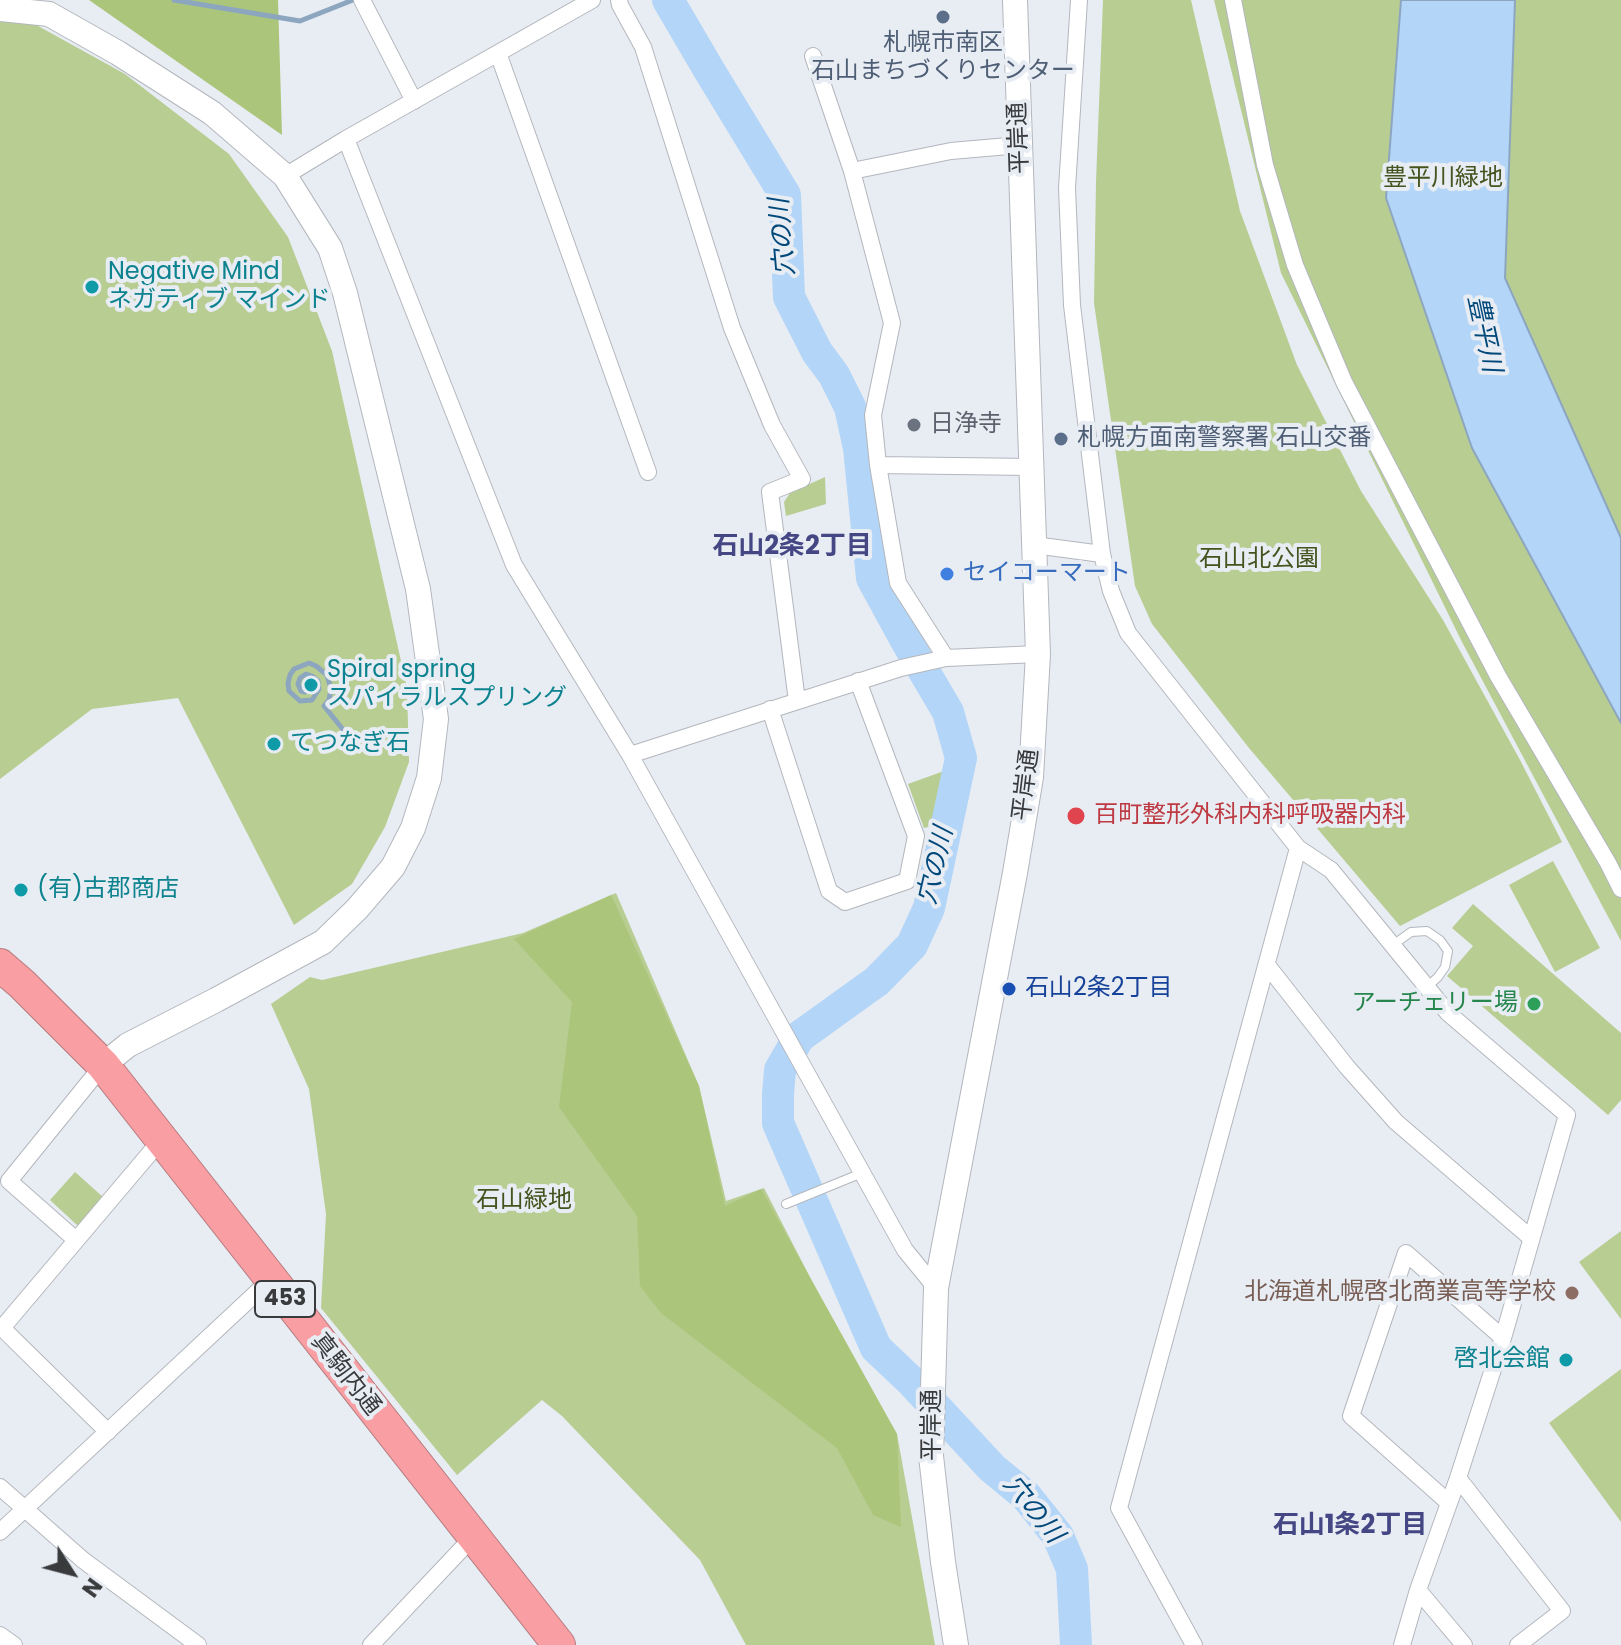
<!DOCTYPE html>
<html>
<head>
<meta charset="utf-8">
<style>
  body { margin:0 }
  #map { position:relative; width:1621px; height:1645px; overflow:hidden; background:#e8ecf3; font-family:Poppins,sans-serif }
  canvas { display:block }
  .north { position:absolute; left:32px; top:1533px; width:80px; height:80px; -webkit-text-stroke:6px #e8ecf3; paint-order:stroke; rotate:126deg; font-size:22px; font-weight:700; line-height:32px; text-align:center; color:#383a3c }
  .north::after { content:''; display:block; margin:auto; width:28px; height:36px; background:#383a3c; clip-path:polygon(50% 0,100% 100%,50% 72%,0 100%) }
</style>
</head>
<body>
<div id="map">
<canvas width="1621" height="1645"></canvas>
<div class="north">N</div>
</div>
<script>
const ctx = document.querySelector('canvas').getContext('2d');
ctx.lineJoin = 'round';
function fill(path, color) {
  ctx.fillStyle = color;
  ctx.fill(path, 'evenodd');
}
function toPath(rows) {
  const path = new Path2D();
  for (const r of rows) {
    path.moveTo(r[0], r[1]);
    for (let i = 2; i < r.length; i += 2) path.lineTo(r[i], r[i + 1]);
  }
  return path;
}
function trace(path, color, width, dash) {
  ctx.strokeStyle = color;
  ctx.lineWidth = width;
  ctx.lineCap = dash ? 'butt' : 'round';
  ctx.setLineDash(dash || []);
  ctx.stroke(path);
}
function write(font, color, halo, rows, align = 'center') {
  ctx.font = font + ' Poppins,"Noto Sans JP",sans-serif';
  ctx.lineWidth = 8;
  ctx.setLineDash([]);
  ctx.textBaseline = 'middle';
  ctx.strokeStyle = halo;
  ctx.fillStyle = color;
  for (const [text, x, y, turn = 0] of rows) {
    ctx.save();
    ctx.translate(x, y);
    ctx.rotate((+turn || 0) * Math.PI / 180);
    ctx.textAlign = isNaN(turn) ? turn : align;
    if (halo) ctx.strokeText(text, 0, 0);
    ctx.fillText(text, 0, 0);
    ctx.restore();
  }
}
fill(toPath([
  [1103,0,1191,0,1240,211,1297,365,1361,491,1443,620,1520,760,1562,842,1400,926,1249,748,1152,624,1135,586,1094,303,1096,182],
  [1214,0,1621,0,1621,941,1462,642,1281,273],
  [0,18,29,21,125,74,229,154,288,237,332,351,407,688,409,762,385,827,352,884,294,925,178,698,92,709,0,779],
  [825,477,826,504,786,516,784,502,790,493],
  [944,771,933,826,924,828,908,784],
  [1553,861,1600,948,1555,972,1509,885],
  [616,893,699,1086,726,1201,764,1188,848,1351,897,1434,935,1645,746,1645,700,1560,562,1416,542,1400,457,1475,321,1308,326,1214,309,1089,271,1004,310,977,322,980,523,933],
  [1473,904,1621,1033,1621,1100,1608,1115,1447,976,1473,946,1452,928],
  [75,1172,103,1197,78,1226,50,1200],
  [1621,1231,1621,1319,1579,1262],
  [1621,1369,1621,1522,1549,1423]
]), '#b8cd92');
fill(toPath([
  [89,0,278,0,282,135],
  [611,895,699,1086,725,1206,761,1189,897,1434,901,1527,873,1515,837,1448,661,1313,640,1286,637,1216,559,1107,572,1002,514,939]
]), '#abc57a');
const water = toPath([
  [1401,0,1515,0,1505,278,1621,538,1621,723,1472,448,1386,198,1401,0]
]);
fill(water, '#b2d5f8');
trace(water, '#8da6c0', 2);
trace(toPath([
  [174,0,300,21,353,0],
  [307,685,306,686,304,685,305,682,310,683,311,687,305,692,301,691,298,684,300,678,306,674,312,676,318,681,319,689,312,700,300,701,289,691,288,683,290,675,294,669,309,663,316,666,327,675,331,689,329,700,324,706,345,732]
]), '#8da6c0', 5);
trace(toPath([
  [668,0,709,70,785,195,789,297,817,352,834,375,850,407,859,448,872,578,908,644,948,712,961,758,929,908,912,945,877,981,799,1037,780,1070,778,1094,778,1123,876,1348,913,1383,992,1468,1026,1496,1058,1536,1072,1569,1076,1645]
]), '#b2d5f8', 32);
const lane = toPath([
  [1393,945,1411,932,1427,931,1440,940,1448,951,1445,967,1438,977,1427,987],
  [786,1204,862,1173]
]);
const street = toPath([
  [362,0,414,101],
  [619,0,620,5,643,47,732,328,772,425,802,479,770,492,797,701],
  [1079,0,1067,188,1072,305,1102,554,1111,591,1128,633,1298,848,1331,870,1448,1013,1567,1115,1503,1338,1458,1478,1418,1590,1402,1645],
  [1233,0,1265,165,1295,265,1344,382,1498,676,1608,863,1621,889],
  [498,53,648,472],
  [813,56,852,171],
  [346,139,514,565,630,755,905,1250,936,1288],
  [1020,145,951,151,852,171,892,323,873,415,878,465,1032,467],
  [285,176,346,139,592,0],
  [878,465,898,583,946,658],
  [1034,545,1102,554],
  [770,709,829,891,845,902,907,881,916,836,858,681],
  [630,755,901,668,946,658,1038,654],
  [1267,965,1347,1067,1396,1122,1531,1238],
  [76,1240,9,1181,103,1065],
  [0,1326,108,1432],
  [2,1328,161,1140],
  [1458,1478,1562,1611,1518,1645],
  [0,1487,83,1560,198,1645],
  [1449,1503,1351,1416,1406,1253,1503,1338],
  [0,1532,270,1280],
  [1418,1590,1464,1645],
  [0,1635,14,1645],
  [371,1645,473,1537],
  [1194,1645,1119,1508,1298,848]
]);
const secondary = toPath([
  [0,9,49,14,118,53,212,113,285,176,330,248,345,293,418,589,436,719,429,778,413,828,393,867,357,909,323,942,216,1000,128,1045,103,1065],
  [956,1645,943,1562,931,1456,936,1288,1015,873,1031,777,1038,654,1015,0]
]);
const highway = toPath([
  [0,965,22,984,103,1065,559,1645]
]);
trace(lane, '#b3b7bd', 10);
trace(street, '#b3b7bd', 18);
trace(secondary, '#b3b7bd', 26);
trace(highway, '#b57b7f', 34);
trace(lane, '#fff', 8);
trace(street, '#fff', 16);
trace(secondary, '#fff', 24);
trace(highway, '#f99ea3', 32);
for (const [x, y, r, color] of [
  [943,17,8,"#5c6f8a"],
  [92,287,8,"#0f9aa8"],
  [914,425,8,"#6b7280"],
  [1061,439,8,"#5c6f8a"],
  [947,574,8,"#3f7fe0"],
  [311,685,8,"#0f9aa8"],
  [274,744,8,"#0f9aa8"],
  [1076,816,10,"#e0444e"],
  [21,890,8,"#0f9aa8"],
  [1009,989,8,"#1a4fb4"],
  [1534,1004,8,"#2e9e5b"],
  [1572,1293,8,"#8d6e63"],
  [1566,1360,8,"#0f9aa8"]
]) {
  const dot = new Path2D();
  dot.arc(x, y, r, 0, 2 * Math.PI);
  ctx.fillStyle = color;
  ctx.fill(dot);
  trace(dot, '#e8ecf3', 3);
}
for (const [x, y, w] of [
  [285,1299,60]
]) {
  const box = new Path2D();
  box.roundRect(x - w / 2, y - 18, w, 36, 6);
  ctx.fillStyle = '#e8ecf3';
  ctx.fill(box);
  trace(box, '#383a3c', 2);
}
write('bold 22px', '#383a3c', null, [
  ["453",285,1299]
]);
write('24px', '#4e5e75', '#e8ecf3', [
  ["札幌市南区",943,44],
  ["石山まちづくりセンター",943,72],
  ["札幌方面南警察署 石山交番",1077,439,"left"]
]);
write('24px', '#383a3c', '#e8ecf3', [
  ["平岸通",1020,138,-92],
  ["平岸通",1027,785,-83],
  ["真駒内通",345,1375,52],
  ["平岸通",933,1425,-90]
]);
write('24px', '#43541e', '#e8ecf3', [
  ["豊平川緑地",1443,179],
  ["石山北公園",1259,560],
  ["石山緑地",524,1201]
]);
write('24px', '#0d838f', '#e8ecf3', [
  ["Negative Mind",108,273],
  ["ネガティブ マインド",108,301],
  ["Spiral spring",327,671],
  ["スパイラルスプリング",327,699],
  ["てつなぎ石",290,744],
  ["(有)古郡商店",37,890],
  ["啓北会館",1550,1360,"right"]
], 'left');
write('24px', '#5b616d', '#e8ecf3', [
  ["日浄寺",930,425]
], 'left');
write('24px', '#366cbe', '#e8ecf3', [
  ["セイコーマート",963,574]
], 'left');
write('24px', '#be3a42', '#e8ecf3', [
  ["百町整形外科内科呼吸器内科",1094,816]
], 'left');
write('24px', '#164399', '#e8ecf3', [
  ["石山2条2丁目",1025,989]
], 'left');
write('24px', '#27864d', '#e8ecf3', [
  ["アーチェリー場",1518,1004]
], 'right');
write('24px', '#785e54', '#e8ecf3', [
  ["北海道札幌啓北商業高等学校",1556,1293]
], 'right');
write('italic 26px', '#01487b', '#e8ecf3', [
  ["穴の川",784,237,-95],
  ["豊平川",1483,334,78],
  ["穴の川",937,866,-77],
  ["穴の川",1032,1510,51]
]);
write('bold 26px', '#454784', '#e8ecf3', [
  ["石山2条2丁目",792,547],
  ["石山1条2丁目",1350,1526]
]);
</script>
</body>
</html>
